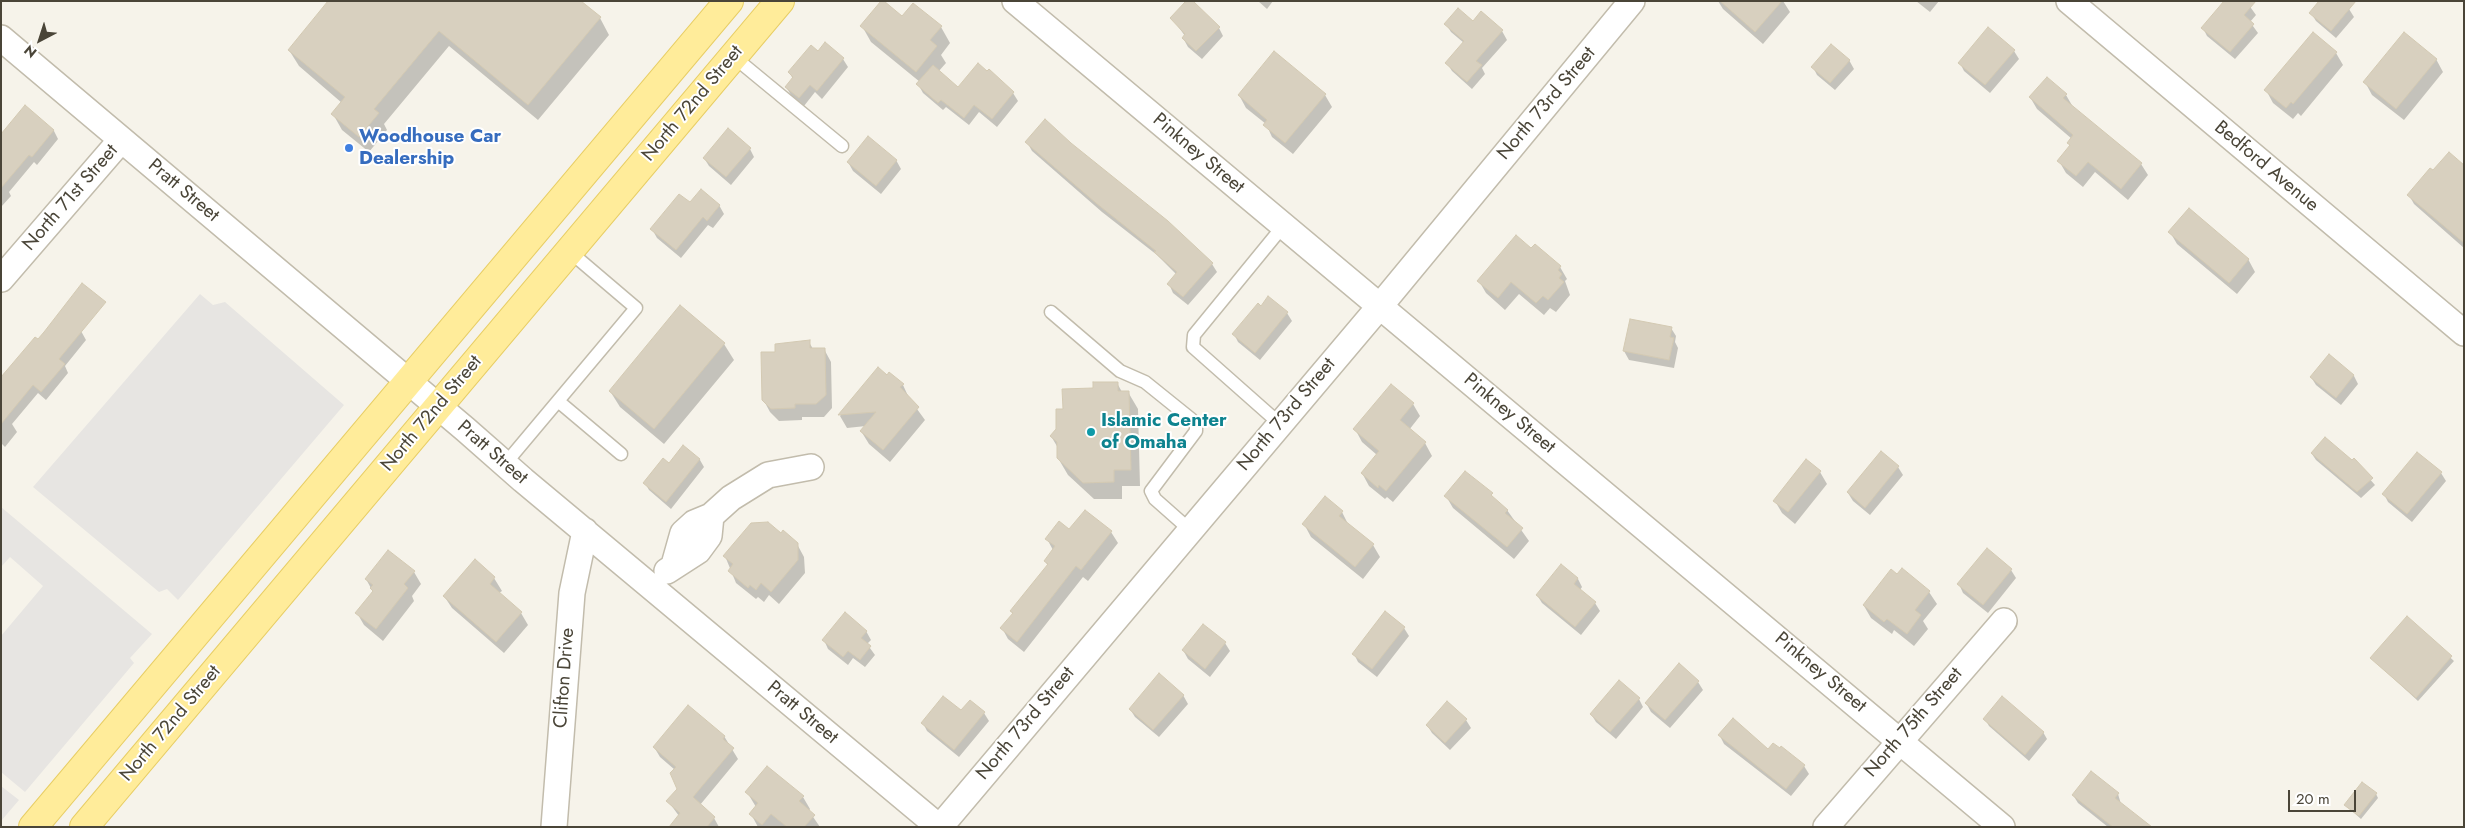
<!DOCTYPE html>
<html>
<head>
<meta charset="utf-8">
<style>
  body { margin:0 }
  #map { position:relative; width:2465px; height:828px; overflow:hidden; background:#f6f3ea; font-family:Jost,sans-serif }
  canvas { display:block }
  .frame { position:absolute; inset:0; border:2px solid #4a4538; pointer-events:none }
  .north { position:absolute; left:15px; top:15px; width:50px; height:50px; -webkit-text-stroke:4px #fff; paint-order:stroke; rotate:220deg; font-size:14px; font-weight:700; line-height:20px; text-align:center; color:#4a4538 }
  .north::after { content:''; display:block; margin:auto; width:18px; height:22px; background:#4a4538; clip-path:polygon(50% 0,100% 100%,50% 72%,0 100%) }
  .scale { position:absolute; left:2288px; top:790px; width:68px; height:22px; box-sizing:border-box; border:2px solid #4a4538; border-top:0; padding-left:6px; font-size:15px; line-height:18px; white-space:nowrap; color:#4a4538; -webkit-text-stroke:4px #fff; paint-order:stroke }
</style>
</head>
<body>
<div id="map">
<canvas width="2465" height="828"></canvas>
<div class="frame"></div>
<div class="north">N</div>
<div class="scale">20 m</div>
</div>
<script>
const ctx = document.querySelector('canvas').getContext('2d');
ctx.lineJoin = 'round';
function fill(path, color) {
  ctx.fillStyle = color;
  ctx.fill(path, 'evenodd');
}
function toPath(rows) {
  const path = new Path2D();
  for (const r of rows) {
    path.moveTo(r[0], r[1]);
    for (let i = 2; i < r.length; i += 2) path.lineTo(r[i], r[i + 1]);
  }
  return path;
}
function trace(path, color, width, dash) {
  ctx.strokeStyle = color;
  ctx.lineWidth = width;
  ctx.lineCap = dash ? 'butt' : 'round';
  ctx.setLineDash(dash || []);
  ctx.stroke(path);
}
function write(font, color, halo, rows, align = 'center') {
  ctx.font = font + ' Jost,sans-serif';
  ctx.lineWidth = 4;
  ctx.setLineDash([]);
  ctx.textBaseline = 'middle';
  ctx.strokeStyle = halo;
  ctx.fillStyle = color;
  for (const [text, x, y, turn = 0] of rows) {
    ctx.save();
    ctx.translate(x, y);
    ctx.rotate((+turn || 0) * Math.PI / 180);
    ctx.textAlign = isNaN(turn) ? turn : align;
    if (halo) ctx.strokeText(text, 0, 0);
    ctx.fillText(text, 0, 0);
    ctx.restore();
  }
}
fill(toPath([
  [200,294,213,305,225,302,344,405,178,600,167,589,159,592,33,487],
  [1,507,152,634,130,658,134,663,25,792,1,772,1,636,43,586,10,557,1,567],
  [1,786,19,800,1,821]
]), '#e7e5e2');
fill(toPath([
  [330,1,600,18,609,35,538,120,449,46,384,124,387,130,369,152,342,130,333,114,342,103,299,66,289,50],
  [1258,1,1273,1,1267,9],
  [1718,1,1783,1,1790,12,1763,44,1723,9],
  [1916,1,1939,1,1930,12],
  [2246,1,2256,15,2250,22,2258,33,2235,59,2207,36,2203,28],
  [2349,9,2354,17,2336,38,2316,21,2311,13],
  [903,18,941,27,950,43,941,55,946,63,938,72,958,89,1013,93,1018,101,997,127,979,112,969,125,946,107,943,110,923,93,918,84,920,82,871,42,862,26],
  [1172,18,1219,28,1223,36,1202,59,1188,47,1183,38,1185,36],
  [1473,23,1502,31,1507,40,1482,68,1485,74,1472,89,1452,71,1447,63,1464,43,1451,32,1446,24],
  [826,44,843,59,848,67,822,99,815,92,804,106,791,95,786,87,793,79,789,72,818,53],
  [2014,51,2019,59,1990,93,1964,71,1960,63],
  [2336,53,2343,65,2301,116,2298,113,2293,119,2273,103,2266,90],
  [2436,59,2443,72,2404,120,2372,95,2365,82],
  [1849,60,1854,69,1835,90,1817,75,1813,67],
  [2047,79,2066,95,2073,107,2141,164,2148,175,2128,200,2095,172,2083,187,2066,173,2059,161,2071,146,2072,139,2037,109,2030,97],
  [1239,95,1325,95,1332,107,1293,154,1272,137,1266,124,1246,108],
  [25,107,54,131,58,139,37,165,34,162,9,192,11,196,1,207,1,149],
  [1027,142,1070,144,1167,222,1212,264,1217,272,1188,305,1173,293,1169,284,1177,275,1157,255,1102,212,1032,151],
  [750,149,754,157,731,185,709,166,704,158],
  [896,160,901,169,881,194,853,171,848,162],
  [2409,195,2464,204,2464,248,2414,204],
  [690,204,719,205,724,214,713,228,708,225,681,258,657,238,652,229],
  [2170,232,2248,259,2255,272,2237,294,2177,244],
  [1531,250,1560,267,1567,279,1565,281,1570,295,1556,312,1550,308,1544,315,1519,294,1505,310,1486,293,1479,281],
  [1261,307,1287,313,1292,321,1260,360,1238,342,1234,334],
  [1671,328,1676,336,1675,342,1678,348,1674,368,1629,360,1624,351],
  [81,331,86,340,65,366,68,373,46,400,38,393,12,424,17,432,5,447,1,443,1,378,38,341],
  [809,342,813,349,824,349,831,362,832,408,824,417,802,417,802,420,779,421,770,412,763,399,776,353],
  [724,344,734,360,664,444,620,407,610,391],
  [878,369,903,385,909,398,925,420,890,462,869,444,861,431,866,426,847,428,840,416],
  [2354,376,2358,384,2341,405,2316,385,2311,377],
  [1117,383,1122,392,1128,392,1138,409,1140,486,1122,486,1122,499,1094,499,1068,475,1058,458,1058,448,1051,436,1058,429,1064,410],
  [1413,404,1420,416,1409,430,1425,443,1432,456,1393,502,1387,497,1385,499,1369,486,1362,473,1377,455,1362,442,1355,429],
  [684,447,700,460,704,467,671,509,649,490,645,483,669,465],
  [1881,453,1898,467,1903,475,1870,515,1853,501,1848,493],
  [2312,454,2353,460,2375,485,2361,498,2316,460],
  [1820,472,1827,484,1795,524,1782,513,1775,501],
  [2441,473,2446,481,2412,522,2388,502,2384,494],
  [1446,496,1507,510,1529,541,1514,559,1453,508],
  [1085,511,1111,532,1118,543,1088,581,1083,577,1024,652,1008,639,1002,628,1013,615,1011,611,1048,566,1045,561,1053,550,1047,539,1070,531],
  [1342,512,1349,526,1373,545,1380,557,1363,579,1311,537,1304,524],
  [797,544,804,557,805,573,779,604,769,595,764,602,758,597,756,599,736,583,725,556],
  [1987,550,2011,570,2016,578,1988,613,1963,593,1959,584],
  [475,561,494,578,502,591,499,593,521,613,528,625,504,653,452,608,444,596],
  [1561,566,1578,579,1582,587,1580,590,1595,603,1600,611,1581,635,1542,603,1537,595],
  [414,572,421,584,412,596,414,601,383,641,364,625,357,613,373,592,366,579],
  [1929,592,1937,604,1923,621,1928,629,1914,646,1894,630,1892,634,1871,618,1864,606],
  [2407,618,2454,661,2418,701,2371,658],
  [1204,626,1225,643,1230,651,1210,677,1188,659,1183,650],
  [1404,628,1409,636,1377,677,1358,662,1354,654],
  [866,631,871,640,867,644,875,655,865,667,853,658,848,665,828,649,824,640],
  [1698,682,1703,690,1670,728,1651,712,1646,703],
  [1183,695,1188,704,1159,737,1135,717,1130,709],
  [1639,699,1643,707,1616,739,1596,722,1591,714],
  [970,701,984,713,989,721,959,757,927,731,923,723,962,712],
  [1985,719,2043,732,2047,739,2029,761,1989,726],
  [1466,720,1471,728,1450,750,1432,733,1427,725],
  [724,736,738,759,700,805,714,818,719,827,670,827,679,816,668,801,678,789,675,770,660,757,654,747],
  [1720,736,1768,751,1804,766,1809,774,1791,796,1724,744],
  [747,792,803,797,810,809,809,811,820,827,758,827,751,814,756,807],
  [2118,794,2121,804,2145,827,2108,827,2078,803,2073,795],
  [2376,794,2378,798,2361,819,2345,805]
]), '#0003');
const building = toPath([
  [328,1,581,1,601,17,528,105,439,31,374,109,379,113,359,137,331,114,345,97,288,50,328,1],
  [881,1,884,1,902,16,913,3,942,26,930,40,937,46,916,72,860,26,881,1],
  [1186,1,1193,1,1220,27,1196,51,1182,38,1185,34,1170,18,1186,1],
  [1720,1,1782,1,1755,32,1720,1],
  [2224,1,2256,1,2244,15,2254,24,2230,52,2201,28,2224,1],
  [2319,1,2356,1,2331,31,2309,13,2319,1],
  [1458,8,1473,21,1481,11,1503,30,1476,61,1482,65,1467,82,1445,63,1464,41,1444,24,1458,8],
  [1988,27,2015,50,1985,85,1958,63,1988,27],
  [2313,32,2337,52,2293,104,2291,102,2286,108,2264,90,2313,32],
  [2404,32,2437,59,2396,109,2363,82,2404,32],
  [825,42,844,58,817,91,810,85,799,98,785,87,793,77,788,72,811,45,818,51,825,42],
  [1831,44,1850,60,1830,83,1811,67,1831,44],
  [1274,51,1326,94,1285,143,1263,125,1267,120,1238,95,1274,51],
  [978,63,987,71,989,69,1014,92,992,119,974,105,964,118,941,100,938,103,916,84,933,65,958,87,978,63],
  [2047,77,2067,94,2063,98,2142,163,2121,189,2088,162,2076,176,2057,161,2070,145,2067,143,2073,135,2029,97,2047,77],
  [25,105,54,130,32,157,29,155,1,188,1,134,25,105],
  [1045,119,1071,143,1168,221,1213,263,1183,297,1167,284,1177,272,1154,252,1156,251,1096,203,1025,142,1045,119],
  [728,128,751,148,726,177,703,158,728,128],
  [868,136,897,160,876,186,847,162,868,136],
  [2449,152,2464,165,2464,243,2407,195,2430,168,2433,170,2449,152],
  [701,189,720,205,707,221,703,217,676,250,650,229,679,194,690,202,701,189],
  [2189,208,2249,259,2229,283,2168,232,2189,208],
  [1516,235,1531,248,1535,244,1561,266,1558,270,1562,274,1559,278,1564,282,1548,300,1543,296,1536,303,1511,282,1498,298,1477,281,1516,235],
  [82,283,106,302,59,359,65,364,41,392,33,385,1,424,1,377,35,337,38,339,44,332,82,283],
  [1268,296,1288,312,1255,353,1232,334,1258,303,1261,306,1268,296],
  [680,305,725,343,654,429,609,391,680,305],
  [1630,319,1672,327,1670,337,1674,338,1669,360,1623,351,1630,319],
  [810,340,810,348,825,348,826,395,816,404,795,404,795,408,771,409,762,400,761,352,775,352,775,344,810,340],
  [2329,354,2354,375,2336,398,2310,377,2329,354],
  [878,367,887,375,889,372,904,384,900,387,919,407,883,450,860,431,876,412,838,415,878,367],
  [1093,382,1118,382,1118,391,1129,391,1131,470,1114,470,1114,482,1083,483,1057,458,1057,442,1050,436,1056,429,1056,409,1063,409,1062,389,1093,388,1093,382],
  [1391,384,1414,403,1400,420,1426,442,1386,491,1379,485,1378,488,1361,473,1379,451,1353,429,1391,384],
  [2325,437,2352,460,2354,458,2373,478,2357,492,2311,453,2325,437],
  [683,445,700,459,666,502,643,483,663,458,669,463,683,445],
  [1881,451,1899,466,1865,508,1847,492,1881,451],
  [2417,452,2442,472,2407,514,2382,494,2417,452],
  [1806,459,1821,471,1788,512,1773,501,1806,459],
  [1465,471,1493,493,1491,495,1508,510,1505,513,1523,528,1507,547,1444,496,1465,471],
  [1325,496,1343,511,1339,516,1374,544,1355,567,1302,524,1325,496],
  [1085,510,1112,531,1081,570,1076,566,1017,642,1000,628,1013,613,1010,611,1048,564,1044,561,1055,546,1045,539,1059,521,1069,529,1085,510],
  [768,522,781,533,783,530,798,543,798,560,771,592,761,583,756,590,750,585,748,588,728,571,733,564,723,556,751,523,768,522],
  [1987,548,2012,569,1983,605,1957,584,1987,548],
  [388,550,415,571,404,584,408,588,376,629,355,613,373,591,370,588,373,585,365,579,388,550],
  [475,559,495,577,490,584,522,612,496,642,443,596,475,559],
  [1561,564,1578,578,1574,584,1596,602,1575,627,1536,595,1561,564],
  [1902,568,1930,591,1915,610,1921,615,1907,634,1887,619,1884,622,1863,605,1891,569,1897,574,1902,568],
  [1385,611,1405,627,1372,669,1352,654,1385,611],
  [845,612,867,631,861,638,871,646,860,660,848,651,843,657,822,640,845,612],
  [2407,616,2452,656,2416,698,2370,658,2407,616],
  [1203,624,1226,642,1205,669,1182,650,1203,624],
  [1679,663,1699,681,1665,720,1645,703,1679,663],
  [1159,673,1184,695,1153,730,1129,709,1159,673],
  [1619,680,1640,698,1610,732,1590,714,1619,680],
  [943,696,961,710,970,700,985,712,954,750,921,723,943,696],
  [2002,696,2044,732,2025,755,1983,719,2002,696],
  [1447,701,1467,719,1445,743,1426,725,1447,701],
  [688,705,725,736,723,739,734,748,693,797,715,817,707,827,669,827,680,813,666,801,677,789,670,773,676,767,653,747,688,705],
  [1733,718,1768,749,1773,743,1780,748,1781,746,1805,765,1786,789,1718,735,1733,718],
  [767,766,804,796,799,801,815,815,804,827,787,827,771,814,762,825,749,814,758,803,745,792,767,766],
  [2091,771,2119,793,2115,798,2152,827,2113,827,2072,795,2091,771],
  [2362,782,2377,793,2359,816,2344,805,2362,782]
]);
fill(building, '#d8d0bf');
trace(building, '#d3c9b2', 1);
const service = toPath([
  [734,57,842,146],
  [1051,312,1120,371,1145,382,1191,419,1196,425,1196,431,1151,491,1155,499,1190,530],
  [558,401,621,454],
  [1280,424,1193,347,1194,335,1284,225],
  [505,464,636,308,569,251]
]);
const minor = toPath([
  [1015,1,2002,827],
  [2069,1,2464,333],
  [1,38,465,429,523,480,939,827],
  [1,279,121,140],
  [674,565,683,533,694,523,711,516,731,498,768,475,811,467],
  [667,571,698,551,709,536,711,516],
  [554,827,572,593,585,531],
  [940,827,1380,306,1632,1],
  [1826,827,2004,621]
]);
const primary = toPath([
  [33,827,729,1],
  [84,827,780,1]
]);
trace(service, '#c2bcac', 15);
trace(minor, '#c2bcac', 28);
trace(primary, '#e8ce65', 30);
trace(service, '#fff', 12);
trace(minor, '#fff', 25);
trace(primary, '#ffec9a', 28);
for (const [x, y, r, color] of [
  [349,148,5,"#3f7fe0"],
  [1091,432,5,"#0f9aa8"]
]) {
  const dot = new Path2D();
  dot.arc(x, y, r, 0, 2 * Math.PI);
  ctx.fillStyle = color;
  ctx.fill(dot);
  trace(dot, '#fff', 2);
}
write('19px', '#4a4538', '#fff', [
  ["North 72nd Street",693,104,-50],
  ["North 73rd Street",1547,104,-50],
  ["Pinkney Street",1198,154,40],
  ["Bedford Avenue",2266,167,40],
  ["Pratt Street",183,191,40],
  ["North 71st Street",71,198,-49],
  ["North 72nd Street",432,414,-50],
  ["Pinkney Street",1509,414,40],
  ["North 73rd Street",1287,415,-50],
  ["Pratt Street",492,453,41],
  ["Pinkney Street",1820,673,40],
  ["Clifton Drive",565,678,-86],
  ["Pratt Street",802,713,40],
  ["North 75th Street",1914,723,-49],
  ["North 72nd Street",171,724,-50],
  ["North 73rd Street",1026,724,-50]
]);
write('bold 19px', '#366cbe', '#fff', [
  ["Woodhouse Car",359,137],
  ["Dealership",359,159]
], 'left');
write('bold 19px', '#0d838f', '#fff', [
  ["Islamic Center",1101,421],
  ["of Omaha",1101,443]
], 'left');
</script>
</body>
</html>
